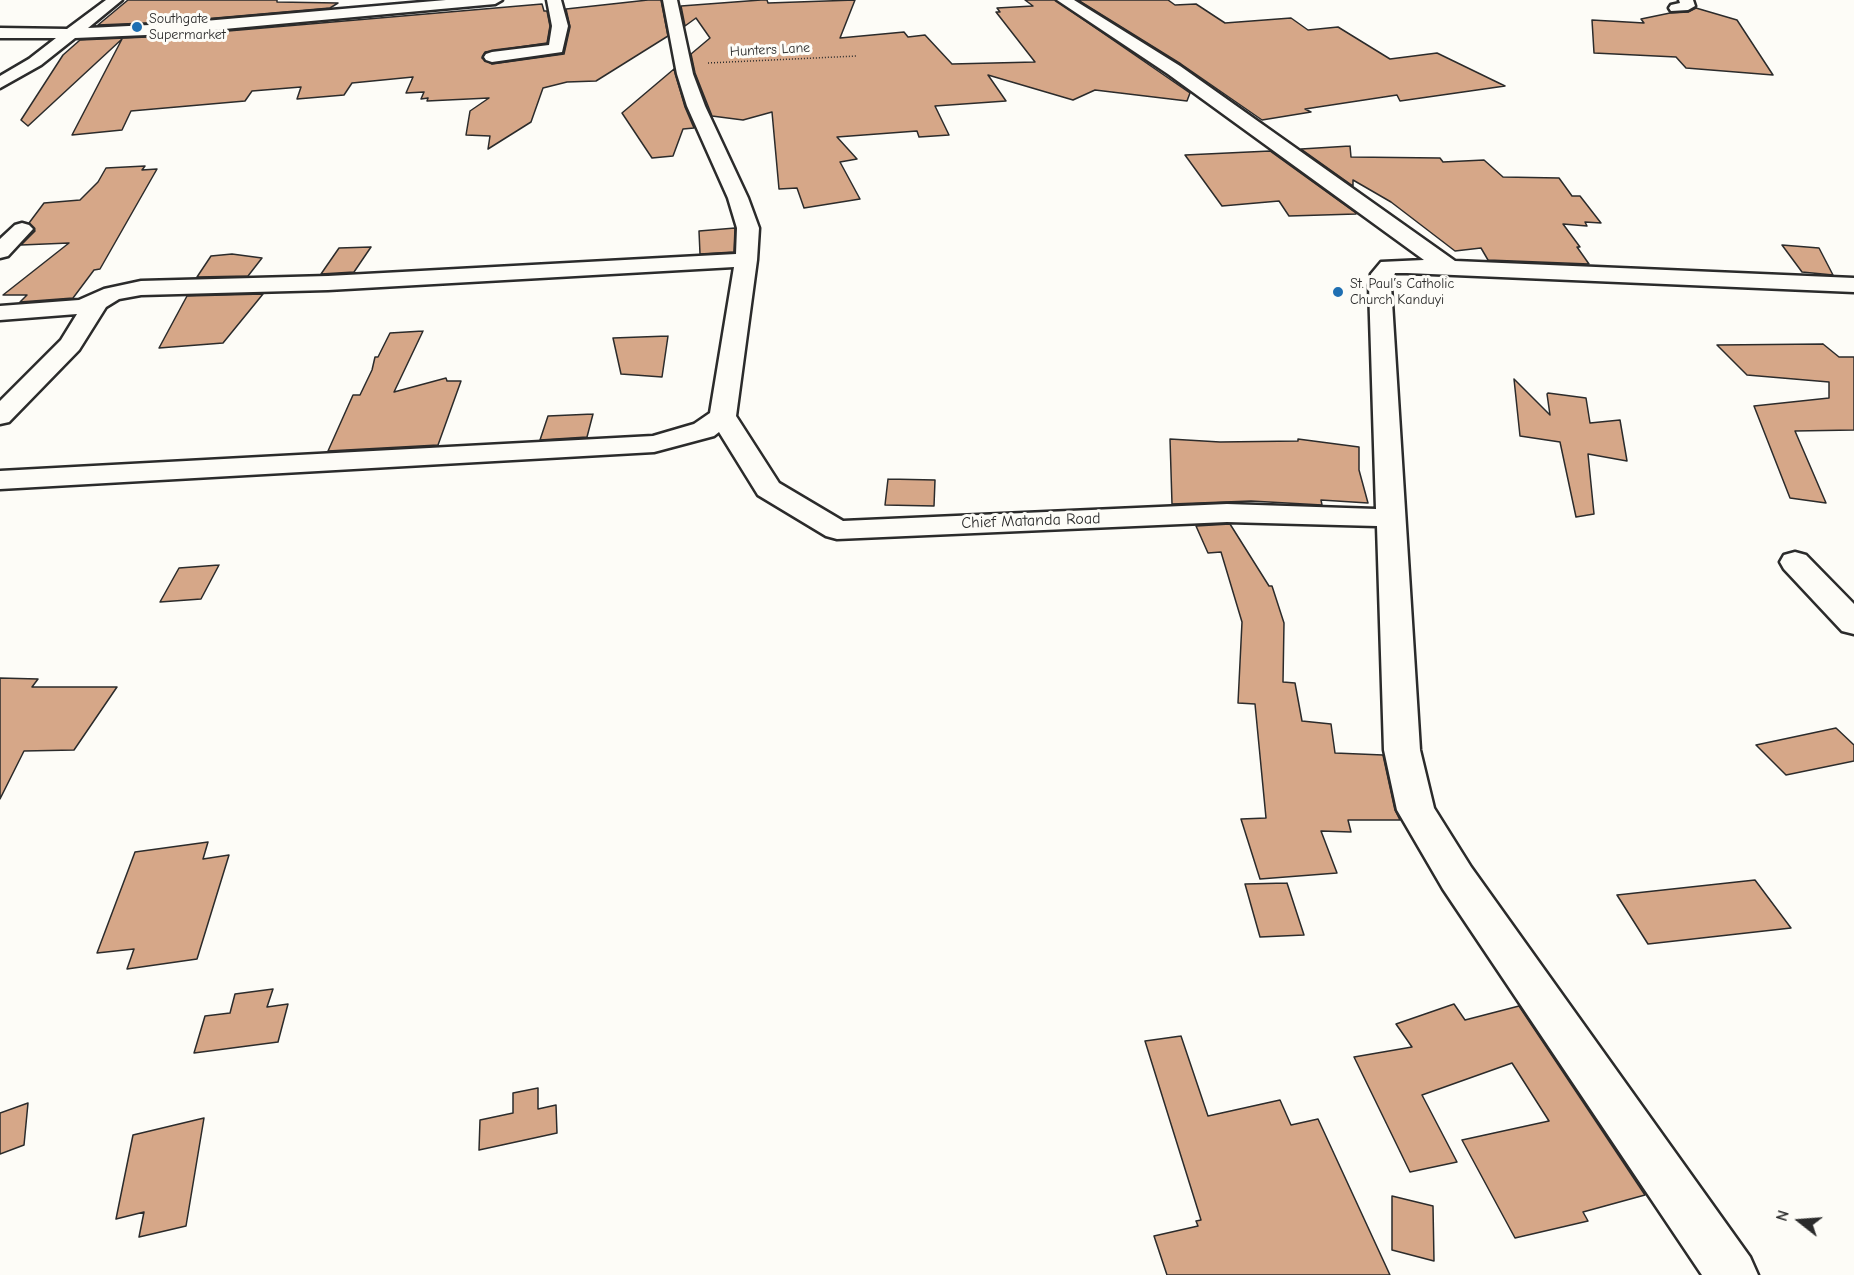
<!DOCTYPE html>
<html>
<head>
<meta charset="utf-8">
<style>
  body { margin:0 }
  #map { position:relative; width:1854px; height:1275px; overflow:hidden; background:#fdfcf7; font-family:"Comic Neue",sans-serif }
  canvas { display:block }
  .north { position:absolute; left:1770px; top:1191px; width:60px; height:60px; -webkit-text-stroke:4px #fdfcf7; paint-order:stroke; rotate:287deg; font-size:16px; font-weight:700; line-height:24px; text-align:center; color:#2b2b2b }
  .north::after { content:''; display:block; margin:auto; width:21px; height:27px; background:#2b2b2b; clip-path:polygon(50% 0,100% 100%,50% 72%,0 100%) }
</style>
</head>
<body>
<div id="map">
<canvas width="1854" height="1275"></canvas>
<div class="north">N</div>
</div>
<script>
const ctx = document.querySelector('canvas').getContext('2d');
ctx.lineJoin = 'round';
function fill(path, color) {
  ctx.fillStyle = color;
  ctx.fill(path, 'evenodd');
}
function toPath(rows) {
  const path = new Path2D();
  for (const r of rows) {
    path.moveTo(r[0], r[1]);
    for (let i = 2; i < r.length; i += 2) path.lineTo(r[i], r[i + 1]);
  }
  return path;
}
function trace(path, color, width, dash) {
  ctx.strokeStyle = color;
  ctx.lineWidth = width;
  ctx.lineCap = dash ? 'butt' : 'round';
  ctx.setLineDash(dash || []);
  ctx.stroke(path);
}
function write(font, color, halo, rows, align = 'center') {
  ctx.font = font + ' "Comic Neue",sans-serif';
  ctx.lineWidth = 6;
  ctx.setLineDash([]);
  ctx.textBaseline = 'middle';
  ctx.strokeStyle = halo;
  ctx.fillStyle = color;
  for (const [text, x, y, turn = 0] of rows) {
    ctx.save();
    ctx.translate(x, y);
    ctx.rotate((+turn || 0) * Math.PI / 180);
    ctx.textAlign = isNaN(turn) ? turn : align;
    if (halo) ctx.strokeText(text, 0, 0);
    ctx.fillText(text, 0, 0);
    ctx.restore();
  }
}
const building = toPath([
  [128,0,277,0,277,2,338,3,330,8,170,22,98,25,128,0],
  [648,0,661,0,668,36,596,81,567,82,543,88,531,122,488,149,490,136,466,135,470,111,489,98,427,101,428,98,421,99,424,92,406,93,413,77,352,83,344,95,297,99,301,87,252,91,245,101,131,111,122,130,72,135,122,39,28,126,21,120,63,55,80,40,170,36,542,4,544,11,547,11,550,26,547,43,485,52,482,58,492,64,564,54,570,27,566,9,648,0],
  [761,0,767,0,768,3,855,0,840,38,904,32,908,37,925,35,952,64,1035,62,996,12,1000,12,997,8,1033,6,1025,0,1055,0,1190,93,1187,101,1095,90,1073,100,988,75,1006,101,935,106,949,135,919,137,917,131,837,137,857,159,840,162,860,199,804,208,797,188,779,189,772,112,743,120,712,116,695,73,691,54,710,38,696,18,685,26,681,6,761,0],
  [1078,0,1168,0,1175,5,1196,4,1225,23,1291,18,1308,30,1338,27,1390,59,1437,53,1505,86,1400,101,1397,95,1305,109,1311,112,1262,120,1181,64,1078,0],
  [1696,8,1737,20,1773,75,1686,68,1676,57,1594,53,1592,20,1644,23,1641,19,1670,13,1688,12,1696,8],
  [674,69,685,107,694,128,683,129,673,156,652,158,622,113,674,69],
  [1350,146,1351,157,1440,158,1443,162,1484,160,1503,177,1559,178,1572,196,1580,196,1601,223,1585,222,1587,226,1563,224,1580,247,1577,247,1589,264,1488,260,1481,248,1455,251,1391,202,1353,180,1353,186,1301,149,1350,146],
  [1270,151,1356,213,1356,214,1289,216,1279,201,1222,206,1185,155,1270,151],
  [145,166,142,170,157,169,100,269,94,270,73,298,20,302,27,295,3,295,69,243,21,245,35,231,29,223,44,203,80,200,98,182,106,168,145,166],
  [735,228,734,252,700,254,699,231,735,228],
  [1782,245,1819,248,1833,275,1802,272,1782,245],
  [371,247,354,272,321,274,339,248,371,247],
  [232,254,262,258,248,276,197,277,211,256,232,254],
  [263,294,223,343,159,348,187,296,263,294],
  [423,331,394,392,446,378,447,381,461,381,438,445,328,451,353,395,360,395,372,370,375,357,378,357,390,333,423,331],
  [668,336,662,377,621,374,613,338,668,336],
  [1823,344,1839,357,1854,357,1854,430,1795,431,1826,503,1790,498,1754,406,1829,398,1829,382,1747,375,1717,345,1823,344],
  [1514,379,1550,415,1547,394,1548,393,1586,398,1590,423,1620,420,1627,461,1588,454,1594,514,1576,517,1560,442,1520,436,1514,379],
  [593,414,587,437,540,440,548,416,593,414],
  [1170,439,1220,442,1298,441,1298,439,1359,447,1359,470,1368,503,1321,500,1322,505,1251,501,1172,504,1170,439],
  [888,479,935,480,934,506,885,505,888,479],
  [1230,524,1269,586,1272,586,1284,623,1283,682,1295,683,1302,721,1331,724,1335,753,1383,755,1395,810,1400,820,1348,820,1351,832,1321,831,1337,873,1260,879,1241,819,1266,818,1255,704,1238,703,1242,622,1221,552,1208,553,1196,526,1230,524],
  [219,565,201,599,160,602,179,568,219,565],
  [0,678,38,679,32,687,117,687,74,750,24,751,0,799,0,678],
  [1836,728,1854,745,1854,761,1786,775,1756,745,1836,728],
  [208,842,203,859,229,855,197,959,127,969,134,949,97,953,135,852,208,842],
  [1755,880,1791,928,1648,944,1617,895,1755,880],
  [1287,883,1304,935,1260,937,1245,884,1287,883],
  [273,989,267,1007,288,1004,278,1042,194,1053,205,1016,230,1013,235,994,273,989],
  [1454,1004,1465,1020,1519,1006,1645,1195,1583,1212,1588,1221,1515,1238,1462,1140,1549,1121,1512,1063,1422,1095,1457,1162,1410,1172,1354,1057,1412,1047,1396,1024,1454,1004],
  [1181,1036,1208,1116,1280,1100,1291,1125,1318,1119,1390,1275,1167,1275,1154,1236,1198,1226,1196,1221,1201,1220,1145,1041,1181,1036],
  [538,1088,538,1109,556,1105,557,1133,479,1150,480,1120,513,1113,513,1093,538,1088],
  [28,1103,24,1145,0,1154,0,1113,28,1103],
  [204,1118,186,1226,139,1237,144,1212,116,1219,133,1135,204,1118],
  [1392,1196,1433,1206,1434,1261,1392,1250,1392,1196]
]);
fill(building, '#d6a788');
trace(building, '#2b2b2b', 1.5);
const minor = toPath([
  [106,0,122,0,88,28,170,24,446,0,502,0,495,4,170,34,75,38,41,65,0,88,0,76,29,59,56,38,0,38,0,28,67,29,106,0],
  [547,0,561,0,568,26,562,52,492,62,486,60,484,57,486,54,492,52,549,45,552,26,547,0],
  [663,0,677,0,693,74,705,106,748,198,759,228,757,260,736,416,779,483,843,521,1227,504,1376,509,1369,286,1371,274,1381,262,1424,260,1168,74,1057,0,1074,0,1180,66,1455,261,1854,278,1854,292,1407,273,1395,273,1391,286,1420,750,1434,808,1471,867,1750,1257,1758,1275,1702,1275,1443,889,1397,810,1384,750,1377,526,1227,522,837,539,826,536,758,495,719,432,714,436,654,452,0,489,0,471,653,436,694,424,710,413,734,267,328,290,141,295,119,299,106,307,79,350,9,422,0,424,0,401,61,340,77,314,0,320,0,306,79,300,104,289,141,281,328,276,736,254,737,228,728,198,687,106,677,74,663,0],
  [1679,0,1693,0,1695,6,1688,10,1671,11,1669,8,1671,5,1680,3,1679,0],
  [22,223,29,225,33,229,8,256,0,258,0,239,15,225,22,223],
  [1795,552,1806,555,1854,604,1854,634,1842,631,1784,569,1780,562,1784,555,1795,552]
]);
trace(minor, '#2b2b2b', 5);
trace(toPath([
  [708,63,857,56]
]), '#2b2b2b', 1.5, [1, 2]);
fill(minor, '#fdfcf7');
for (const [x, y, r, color] of [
  [137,27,6,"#1f6fb2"],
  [1338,292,6,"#1f6fb2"]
]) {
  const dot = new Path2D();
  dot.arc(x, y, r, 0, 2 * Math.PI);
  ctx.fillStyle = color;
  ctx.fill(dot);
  trace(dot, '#fdfcf7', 2);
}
write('14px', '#2b2b2b', '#fdfcf7', [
  ["Southgate",149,19],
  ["Supermarket",149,35],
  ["St. Paul's Catholic",1350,284],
  ["Church Kanduyi",1350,300]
], 'left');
write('14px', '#2b2b2b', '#fdfcf7', [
  ["Hunters Lane",770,50,-3]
]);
write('16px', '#2b2b2b', '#fdfcf7', [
  ["Chief Matanda Road",1031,521,-2]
]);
</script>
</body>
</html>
